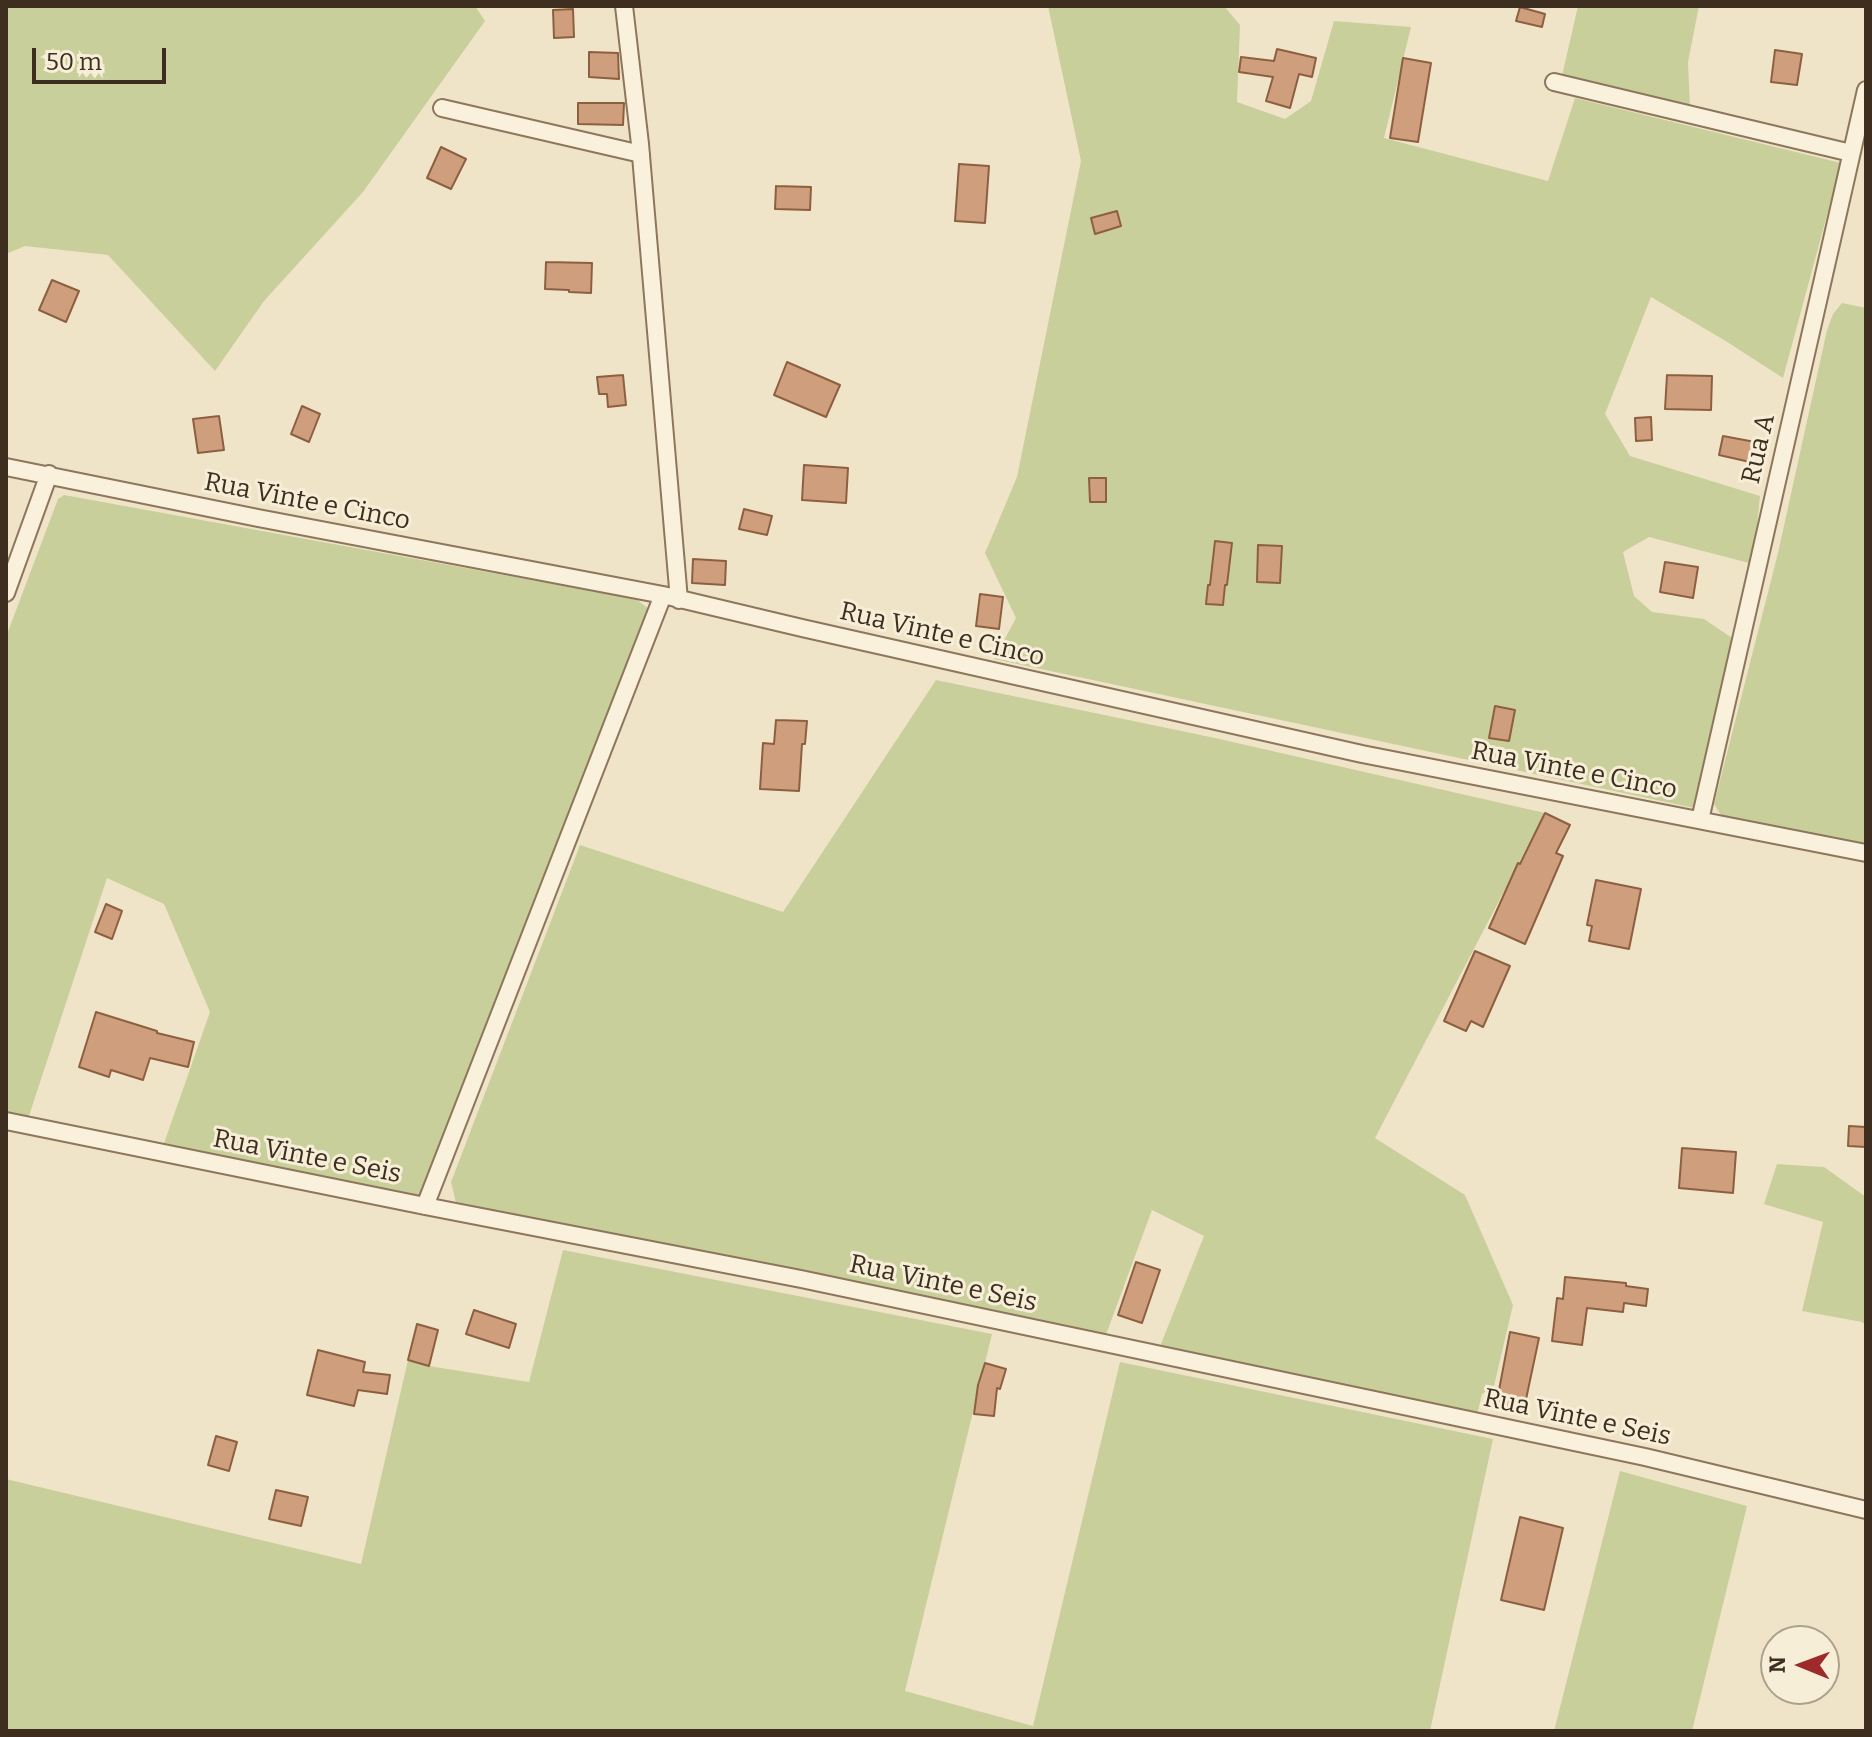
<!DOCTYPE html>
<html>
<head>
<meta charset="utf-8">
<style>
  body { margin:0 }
  #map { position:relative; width:1872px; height:1737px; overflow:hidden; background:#f0e4c8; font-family:Bitter,serif }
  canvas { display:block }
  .frame { position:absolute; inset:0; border:8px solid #3d2e20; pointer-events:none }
  .north { position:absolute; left:1760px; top:1625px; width:80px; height:80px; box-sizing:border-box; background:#f7eed8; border:2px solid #ada18e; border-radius:50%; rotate:271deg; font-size:22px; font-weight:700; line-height:32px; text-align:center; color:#3d2e20 }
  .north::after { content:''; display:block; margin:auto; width:28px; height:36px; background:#9e2a2b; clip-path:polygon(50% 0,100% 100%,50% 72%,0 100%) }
  .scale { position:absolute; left:32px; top:48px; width:134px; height:36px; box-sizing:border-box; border:4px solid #3d2e20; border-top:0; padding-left:10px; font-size:24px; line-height:28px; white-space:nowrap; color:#3d2e20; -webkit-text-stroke:6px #f7eed8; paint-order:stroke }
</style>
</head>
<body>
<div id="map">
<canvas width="1872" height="1737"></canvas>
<div class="frame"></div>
<div class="north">N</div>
<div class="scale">50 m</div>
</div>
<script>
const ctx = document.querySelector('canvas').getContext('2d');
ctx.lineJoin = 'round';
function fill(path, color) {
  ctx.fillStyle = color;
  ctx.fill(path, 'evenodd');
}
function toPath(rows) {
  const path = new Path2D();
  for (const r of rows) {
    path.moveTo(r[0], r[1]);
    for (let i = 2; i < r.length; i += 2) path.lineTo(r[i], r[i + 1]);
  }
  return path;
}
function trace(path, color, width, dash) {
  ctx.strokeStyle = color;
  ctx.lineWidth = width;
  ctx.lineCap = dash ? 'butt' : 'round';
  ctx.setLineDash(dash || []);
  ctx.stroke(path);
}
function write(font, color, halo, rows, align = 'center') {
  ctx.font = font + ' Bitter,serif';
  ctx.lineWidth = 6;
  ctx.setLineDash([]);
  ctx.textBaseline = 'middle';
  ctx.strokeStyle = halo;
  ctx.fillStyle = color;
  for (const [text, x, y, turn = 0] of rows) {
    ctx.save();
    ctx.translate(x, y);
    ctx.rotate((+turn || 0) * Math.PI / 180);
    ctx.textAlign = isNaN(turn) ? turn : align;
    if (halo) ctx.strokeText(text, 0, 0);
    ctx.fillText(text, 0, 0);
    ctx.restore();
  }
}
fill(toPath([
  [6,6,475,6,485,21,363,192,264,301,215,371,108,255,25,246,6,254],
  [1048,6,1224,6,1240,25,1237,102,1285,119,1311,101,1334,21,1411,27,1384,138,1548,181,1575,98,1841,163,1783,378,1724,340,1651,297,1605,414,1630,456,1760,496,1753,564,1649,537,1623,552,1634,596,1652,612,1704,619,1735,640,1694,808,994,659,1016,618,985,553,1017,477,1081,161],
  [1578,6,1699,6,1688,62,1690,108,1561,80],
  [1842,303,1866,308,1866,847,1726,819,1721,815,1714,804,1778,553,1827,330,1833,314],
  [64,495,636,599,650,610,426,1198,162,1149,210,1012,164,904,107,878,26,1125,6,1120,6,637,58,499],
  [936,680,1215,738,1545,813,1375,1138,1465,1195,1513,1305,1494,1386,1482,1394,1477,1415,1159,1349,1204,1236,1152,1210,1104,1340,467,1212,456,1203,451,1182,580,845,783,912],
  [1777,1164,1824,1167,1866,1197,1866,1326,1862,1322,1802,1311,1823,1222,1764,1204],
  [563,1250,992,1334,905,1691,1033,1726,1120,1362,1493,1439,1430,1731,6,1731,6,1479,361,1564,408,1360,429,1366,529,1382],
  [1620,1471,1747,1506,1692,1731,1554,1731]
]), '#c9cf9b');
const building = toPath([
  [1520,7,1545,14,1542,27,1516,21,1520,7],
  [573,9,574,37,554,38,553,10,573,9],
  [1277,49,1316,58,1312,77,1299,74,1290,108,1266,101,1273,77,1239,72,1241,57,1274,61,1277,49],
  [1775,50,1802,54,1797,85,1771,82,1775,50],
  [589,52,618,53,619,79,589,77,589,52],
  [1403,58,1431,63,1418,142,1390,138,1403,58],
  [578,103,624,103,623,125,578,124,578,103],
  [441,147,466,159,451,189,427,178,441,147],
  [959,164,989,166,985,223,955,221,959,164],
  [776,186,811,187,810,210,775,209,776,186],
  [1117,211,1121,226,1095,234,1091,218,1117,211],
  [546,262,592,263,591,293,569,292,569,290,545,289,546,262],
  [52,280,79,291,66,322,39,310,52,280],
  [787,362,840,385,826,417,774,395,787,362],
  [623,375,626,405,608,407,607,394,599,394,597,377,623,375],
  [1667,375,1712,376,1711,410,1665,409,1667,375],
  [302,406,320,414,309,442,291,434,302,406],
  [219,416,224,450,198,453,193,419,219,416],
  [1651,417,1652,440,1636,441,1635,418,1651,417],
  [1723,436,1755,442,1750,462,1719,455,1723,436],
  [804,465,848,468,846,503,802,500,804,465],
  [1089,478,1106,478,1106,502,1090,502,1089,478],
  [744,509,772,516,767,535,739,529,744,509],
  [1215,541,1232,543,1227,585,1225,585,1223,605,1206,604,1208,585,1210,585,1215,541],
  [1258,545,1282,546,1280,583,1257,582,1258,545],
  [693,559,726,561,725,585,692,583,693,559],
  [1665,562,1698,567,1693,598,1660,592,1665,562],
  [980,594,1003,597,999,629,976,626,980,594],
  [1495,706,1515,710,1509,741,1489,738,1495,706],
  [776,720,807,721,805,744,802,744,799,791,760,789,763,743,774,744,776,720],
  [1545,813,1570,825,1556,853,1563,856,1525,944,1489,928,1518,863,1520,864,1545,813],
  [1596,880,1641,889,1629,949,1589,941,1592,926,1587,925,1596,880],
  [106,904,122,911,112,939,95,932,106,904],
  [1475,951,1510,966,1483,1027,1471,1021,1466,1031,1444,1021,1475,951],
  [96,1012,157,1031,157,1033,194,1042,188,1067,150,1058,143,1080,111,1070,109,1077,79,1067,96,1012],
  [1849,1126,1866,1127,1866,1147,1848,1146,1849,1126],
  [1682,1148,1736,1152,1733,1193,1679,1188,1682,1148],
  [1136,1262,1160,1270,1142,1323,1118,1315,1136,1262],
  [1565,1277,1626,1283,1626,1286,1648,1289,1646,1306,1624,1303,1623,1312,1587,1308,1582,1345,1552,1341,1557,1298,1563,1299,1565,1277],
  [474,1310,516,1324,509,1348,466,1334,474,1310],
  [417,1324,438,1330,429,1366,408,1360,417,1324],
  [1510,1332,1539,1338,1525,1404,1511,1401,1510,1409,1496,1406,1510,1332],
  [318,1350,365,1362,363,1372,390,1375,387,1394,358,1390,354,1406,307,1395,318,1350],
  [985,1363,1006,1369,1000,1389,997,1388,994,1416,974,1414,978,1385,985,1363],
  [216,1436,237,1442,229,1471,208,1465,216,1436],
  [276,1490,308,1497,301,1526,269,1519,276,1490],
  [1520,1517,1563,1528,1544,1610,1501,1600,1520,1517]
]);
fill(building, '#cf9f7d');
trace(building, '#8d5f41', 2);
const minor = toPath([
  [624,6,640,144,679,600],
  [1554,82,1851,153],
  [442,108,641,154],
  [6,467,258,518,663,595,802,628,1362,754,1866,853],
  [6,593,49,474],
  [1700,820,1866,90],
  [6,1121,425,1206,801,1279,1645,1457,1866,1510],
  [425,1206,663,595]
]);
trace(minor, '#8d765c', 20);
trace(minor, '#faf1dc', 16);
write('26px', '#3d2e20', '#f7eed8', [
  ["Rua A",1759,449,-77],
  ["Rua Vinte e Cinco",307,502,11],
  ["Rua Vinte e Cinco",942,635,13],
  ["Rua Vinte e Cinco",1574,771,11],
  ["Rua Vinte e Seis",307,1157,11],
  ["Rua Vinte e Seis",943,1284,12],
  ["Rua Vinte e Seis",1577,1418,12]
]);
</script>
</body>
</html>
